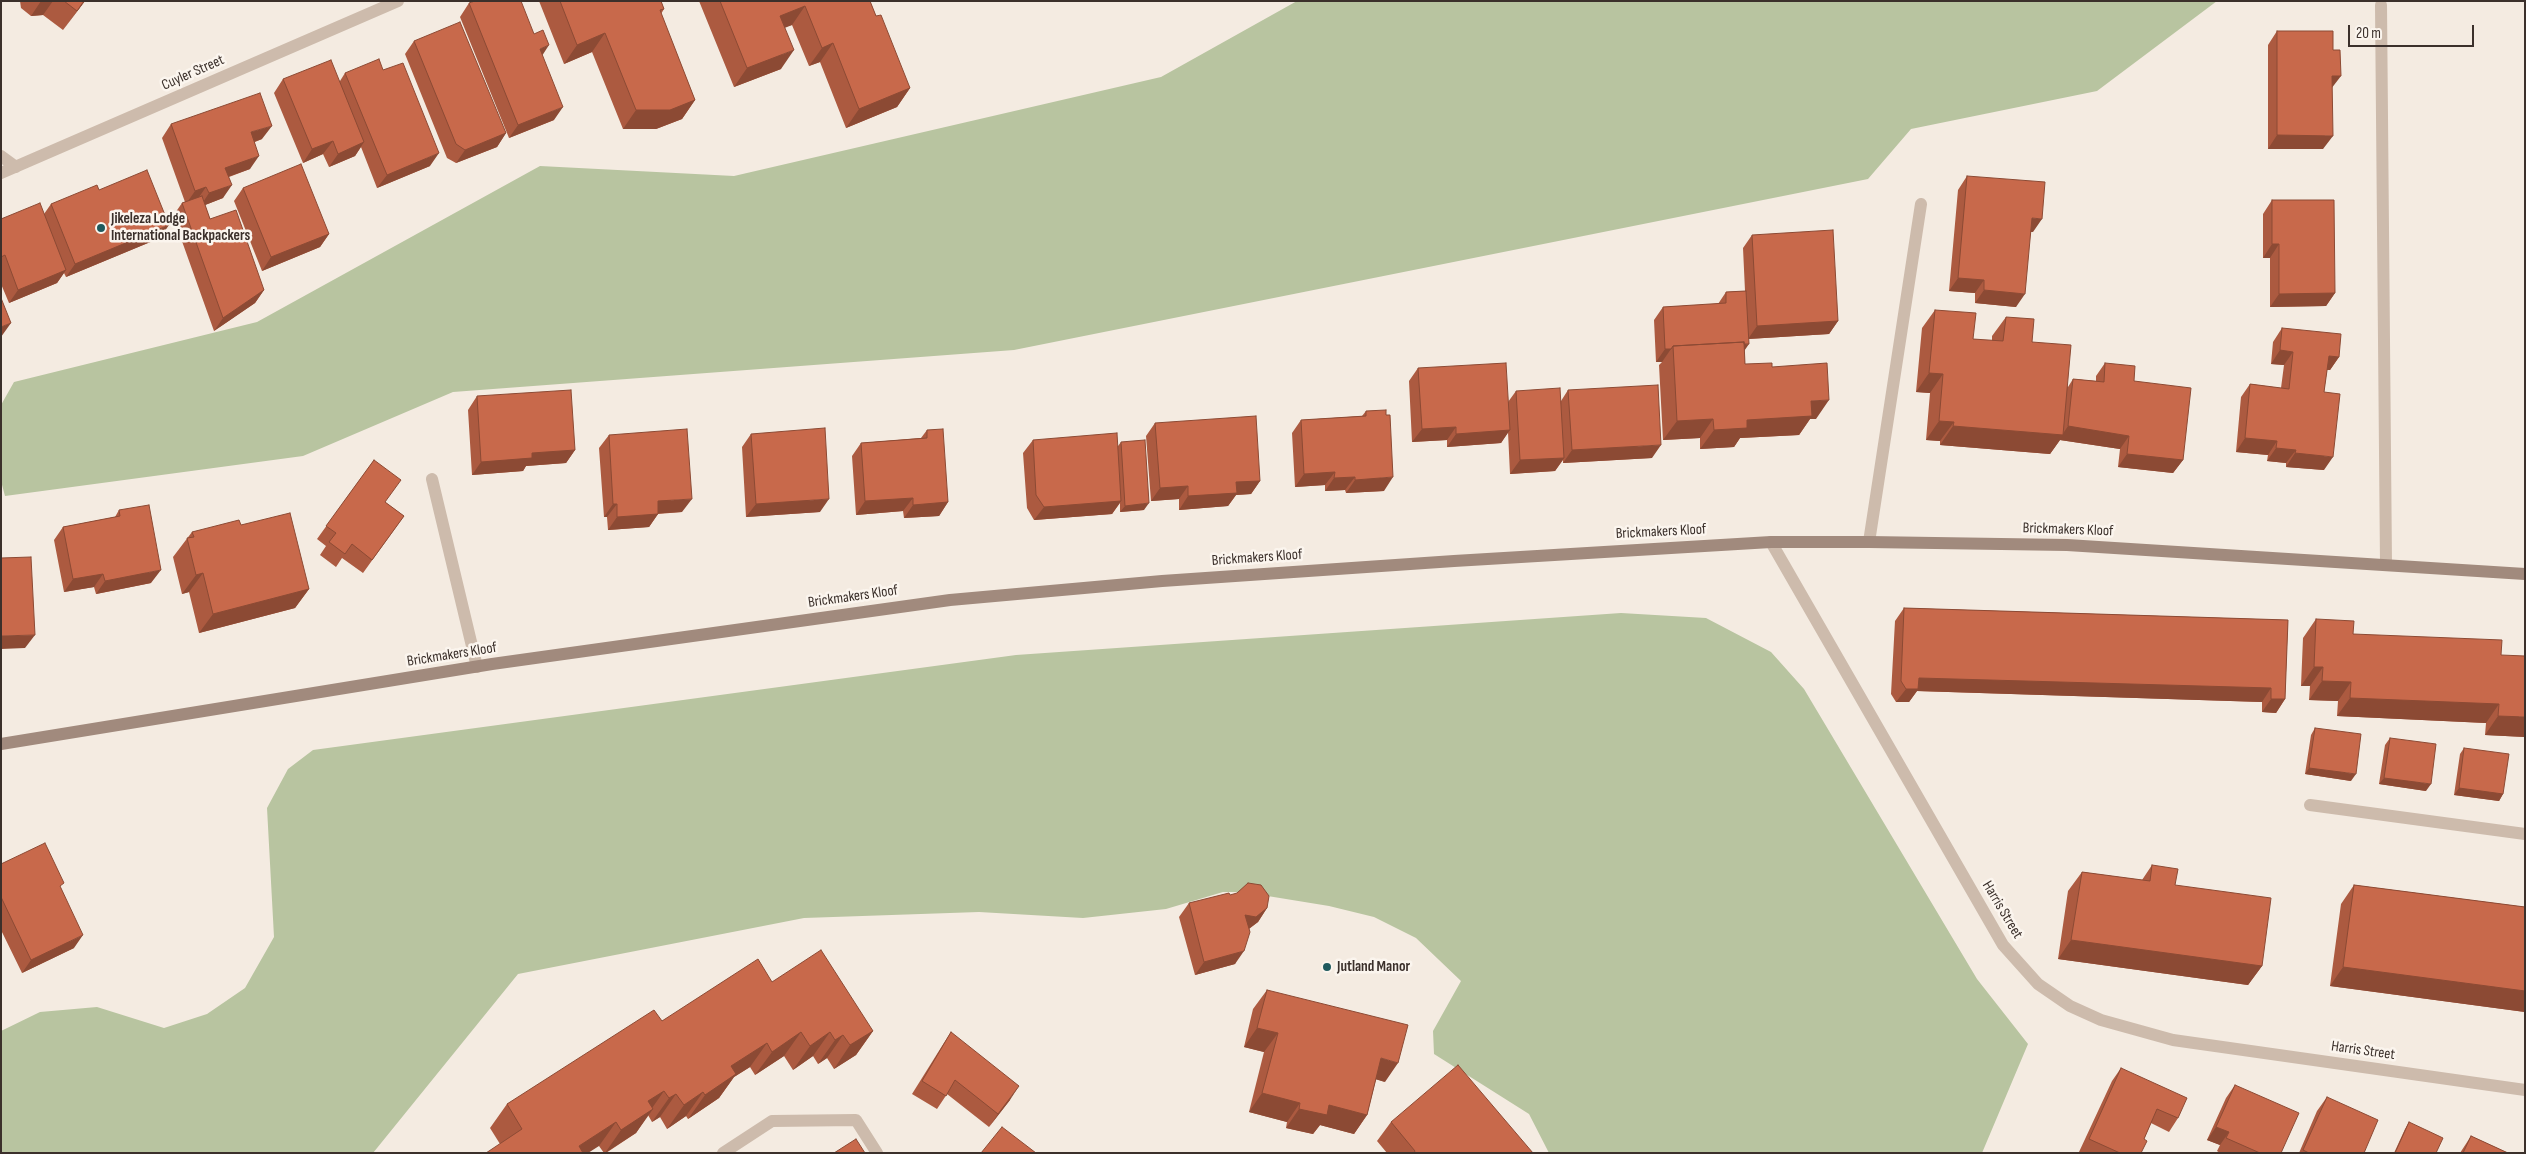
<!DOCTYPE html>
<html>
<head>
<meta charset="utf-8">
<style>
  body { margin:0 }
  #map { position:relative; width:2526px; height:1154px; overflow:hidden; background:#f4ebe1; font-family:"Sofia Sans Condensed",sans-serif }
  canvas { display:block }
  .frame { position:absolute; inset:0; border:2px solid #3b302b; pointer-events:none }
  .scale { position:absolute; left:2348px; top:25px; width:126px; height:22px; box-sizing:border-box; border:2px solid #3b302b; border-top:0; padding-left:6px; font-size:15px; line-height:18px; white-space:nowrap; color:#3b302b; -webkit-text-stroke:4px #fbf5ee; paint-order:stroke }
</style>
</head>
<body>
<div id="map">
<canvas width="2526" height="1154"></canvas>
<div class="frame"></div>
<div class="scale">20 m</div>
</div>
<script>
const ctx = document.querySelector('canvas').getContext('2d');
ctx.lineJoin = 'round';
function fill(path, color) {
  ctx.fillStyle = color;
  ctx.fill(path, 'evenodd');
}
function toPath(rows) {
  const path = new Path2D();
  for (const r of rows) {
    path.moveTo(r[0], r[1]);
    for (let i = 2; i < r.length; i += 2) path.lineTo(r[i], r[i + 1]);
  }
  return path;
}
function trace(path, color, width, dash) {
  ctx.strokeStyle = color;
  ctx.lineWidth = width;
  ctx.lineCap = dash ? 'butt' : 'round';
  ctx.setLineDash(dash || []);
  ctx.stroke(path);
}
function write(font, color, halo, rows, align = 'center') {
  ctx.font = font + ' "Sofia Sans Condensed",sans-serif';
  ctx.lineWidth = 5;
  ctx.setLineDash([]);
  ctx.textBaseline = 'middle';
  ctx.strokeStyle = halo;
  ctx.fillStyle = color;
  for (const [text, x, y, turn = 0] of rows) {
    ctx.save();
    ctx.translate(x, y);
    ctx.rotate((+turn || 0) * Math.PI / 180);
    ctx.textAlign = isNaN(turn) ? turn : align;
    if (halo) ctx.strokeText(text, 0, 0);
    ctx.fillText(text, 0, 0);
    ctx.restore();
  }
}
fill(toPath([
  [1297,1,2217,1,2097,91,1911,129,1868,179,1014,350,453,392,303,456,5,496,1,481,1,405,14,382,257,322,540,166,734,176,1161,77],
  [1621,613,1706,618,1771,652,1804,689,1977,979,2028,1044,1982,1153,1549,1153,1529,1114,1434,1054,1433,1031,1461,981,1416,938,1374,917,1329,906,1243,892,1223,892,1166,909,1083,918,979,912,804,918,518,974,373,1153,1,1153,1,1031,40,1012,97,1007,164,1028,207,1014,245,988,274,937,267,808,288,769,313,750,1016,655]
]), '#b8c4a0');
trace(toPath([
  [2381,5,2386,564],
  [2310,805,2525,834],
  [723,1153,772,1121,856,1120,877,1153]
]), '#cdbbac', 12);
trace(toPath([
  [1,156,16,167],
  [1,173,398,1],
  [432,479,477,667],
  [1771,542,2003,945,2038,984,2070,1006,2101,1020,2173,1040,2525,1090],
  [1869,542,1921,204]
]), '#cdbbac', 12);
trace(toPath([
  [1,744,492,664,950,600,1162,581,1454,561,1771,542,1869,542,2067,545,2525,574]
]), '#a18a7d', 12);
fill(toPath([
  [20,1,85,1,63,30,43,15,31,16,21,8],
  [539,1,661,1,664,9,661,14,695,100,682,119,656,129,623,129,592,52,564,64],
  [699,1,870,1,876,16,910,88,897,107,846,128,820,62,809,66,792,25,785,27,781,69,734,87],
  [469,3,542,55,554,120,509,138,460,17],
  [2277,31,2332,87,2323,149,2268,149,2268,45],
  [414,41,506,133,497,147,456,163,447,158,405,54],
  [383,70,430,166,377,188,361,147,355,156,329,167,323,154,303,163,274,93,283,79,340,81,345,73],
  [171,124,262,139,255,142,250,169,229,177,223,198,205,205,210,219,264,290,255,303,214,331,173,216,182,203,185,202,162,138],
  [1967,176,2033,232,2031,232,2016,307,1975,303,1975,293,1949,291,1958,190],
  [243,188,329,234,320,247,262,271,234,201],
  [99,190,160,238,66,277,64,273,57,283,9,303,1,284,1,219,44,214,51,204],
  [2272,200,2335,293,2326,306,2270,307,2270,258,2263,258,2263,214],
  [1752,235,1838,321,1829,334,1748,339,1744,351,1745,364,1772,367,1816,419,1810,419,1799,435,1740,438,1734,447,1700,449,1700,438,1663,440,1659,365,1662,362,1656,362,1654,320,1663,307,1718,304,1726,292,1745,291,1743,248],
  [1935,310,1973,339,1992,341,1992,336,2006,317,2032,342,2068,387,2073,379,2096,381,2096,376,2105,363,2134,381,2183,460,2173,473,2118,467,2120,449,2060,440,2050,454,1940,445,1940,441,1926,440,1930,393,1916,392,1922,328],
  [2282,328,2339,357,2330,370,2327,370,2324,392,2324,470,2286,467,2286,463,2267,461,2268,455,2236,452,2241,397,2250,384,2281,388,2284,365,2271,364,2273,342],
  [1418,368,1508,402,1516,391,1561,401,1568,390,1652,458,1563,463,1563,460,1555,471,1510,474,1508,432,1501,443,1447,447,1447,440,1412,442,1409,381],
  [477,396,575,450,566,463,526,466,523,471,472,475,468,410],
  [1366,411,1384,491,1346,493,1345,490,1325,491,1325,485,1295,487,1292,433,1301,420,1362,416],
  [1155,423,1260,481,1251,494,1236,495,1228,506,1179,510,1179,499,1151,501,1146,436],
  [927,430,948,502,939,516,904,518,903,511,856,515,852,456,861,443,921,438],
  [751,434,820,512,746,517,742,447],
  [609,435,682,512,658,514,649,527,608,530,607,517,604,517,599,448],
  [1033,440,1118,446,1121,442,1144,510,1120,512,1120,503,1112,514,1034,520,1027,508,1023,453],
  [374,460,385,502,404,516,363,573,342,558,336,567,320,555,326,546,317,539],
  [119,510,151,583,96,594,94,587,64,592,54,540,63,527,115,517],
  [241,525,309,589,295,608,199,633,189,592,182,594,173,557,192,532],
  [1904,608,2288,620,2285,699,2276,713,2262,712,2262,702,1917,691,1909,702,1896,702,1891,694,1895,621],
  [2316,619,2353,634,2501,655,2525,737,2485,735,2486,723,2337,716,2338,701,2309,700,2310,686,2301,686,2303,638],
  [2315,728,2351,781,2305,774,2311,735],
  [2390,738,2426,791,2379,784,2385,745],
  [2464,748,2503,794,2499,801,2454,795,2460,754],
  [1,864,74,948,22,973,1,930],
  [2152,865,2262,966,2248,985,2058,959,2068,891,2082,872,2142,880],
  [2354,885,2525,907,2525,1012,2330,986,2341,904],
  [1230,895,1267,908,1258,922,1249,929,1235,964,1195,975,1179,917,1189,903],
  [772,982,873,1031,856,1055,834,1069,827,1058,818,1064,813,1056,793,1070,784,1056,755,1075,750,1067,734,1077,719,1098,688,1119,686,1116,667,1129,660,1117,652,1122,648,1115,636,1133,606,1153,604,1153,599,1146,500,1144,490,1128,507,1104,662,1021],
  [1267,990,1385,1082,1376,1079,1367,1115,1354,1134,1320,1125,1313,1134,1286,1128,1287,1122,1249,1112,1264,1052,1244,1047,1253,1009],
  [951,1032,1010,1100,989,1127,947,1094,937,1109,912,1094,942,1046],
  [2121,1068,2178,1118,2169,1132,2151,1123,2144,1139,2141,1153,2082,1153,2079,1152,2112,1081],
  [2235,1085,2281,1153,2220,1153,2217,1151,2220,1145,2207,1140,2226,1098],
  [2327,1097,2364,1153,2299,1153,2317,1111],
  [1391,1122,1533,1153,1387,1153,1377,1141],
  [2409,1122,2436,1153,2394,1153,2405,1129],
  [2471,1136,2508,1153,2460,1153]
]), '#ac5a40');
fill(toPath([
  [41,1,53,1,43,15,31,16],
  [84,1,85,1,63,30,77,11],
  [805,6,792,25,767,35,780,16],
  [605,33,592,52,564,64,577,45],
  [833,43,820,62,809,66,822,48],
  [549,45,540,59,540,49],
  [794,50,781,69,734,87,747,68],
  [2332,76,2341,76,2331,89],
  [910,88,897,107,846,128,859,109],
  [695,100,682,119,656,129,623,129,636,110],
  [563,107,554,120,509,138,518,125],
  [272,126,262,139,242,146,251,132],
  [506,133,497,147,456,163,465,150],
  [2277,135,2333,136,2323,149,2268,149],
  [333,141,323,154,303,163,312,149],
  [364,142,355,156,329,167,338,154],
  [439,153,430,166,377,188,387,175],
  [259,156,250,169,216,181,225,168],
  [232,185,223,198,200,207,209,193],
  [206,187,197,200,186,204,195,191],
  [2032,218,2042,219,2033,232,2023,231],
  [169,225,160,238,66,277,75,264],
  [329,234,320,247,262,271,271,257],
  [2272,244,2279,244,2270,258,2263,258],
  [66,270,57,283,9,303,18,290],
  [1958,278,1984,280,1975,293,1949,291],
  [264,290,255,303,214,331,223,318],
  [1984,290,2025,294,2016,307,1975,303],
  [2335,293,2326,306,2270,307,2279,294],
  [1838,321,1829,334,1748,339,1757,326],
  [11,323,1,337,1,327],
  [1749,344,1740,357,1673,349],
  [1665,349,1671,349,1662,362,1656,362],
  [2280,350,2293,352,2284,365,2271,364],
  [2329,356,2339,357,2330,370,2319,369],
  [1929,373,1943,374,1930,393,1916,392],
  [1829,400,1816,419,1810,419,1799,435,1740,438,1734,447,1700,449,1714,430,1747,420,1811,401],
  [1713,419,1700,438,1663,440,1677,421],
  [1939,421,1954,422,1940,441,1926,440],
  [1953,426,2062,435,2068,426,2129,436,2120,449,2060,440,2050,454,1940,445],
  [1456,427,1447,440,1412,442,1422,429],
  [1510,430,1501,443,1447,447,1456,434],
  [2245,438,2277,441,2268,455,2236,452],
  [1661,445,1652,458,1563,463,1572,450],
  [2276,448,2296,450,2286,463,2267,461],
  [575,450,566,463,526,466,523,471,472,475,481,462,532,453],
  [2295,453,2333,457,2324,470,2286,467],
  [2127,454,2183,460,2173,473,2118,467],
  [1564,458,1555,471,1510,474,1520,460],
  [1335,472,1325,485,1295,487,1304,474],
  [1355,477,1345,490,1325,491,1334,478],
  [1393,477,1384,491,1346,493,1355,480],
  [1260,481,1251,494,1236,495,1228,506,1179,510,1188,496,1236,482],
  [1188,486,1179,499,1151,501,1160,488],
  [913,498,903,511,856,515,865,501],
  [692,499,682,512,648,514,658,501],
  [829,499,820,512,746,517,756,504],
  [1121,501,1112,514,1034,520,1044,507],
  [948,502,939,516,904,518,913,505],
  [1149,503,1144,510,1120,512,1125,506],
  [613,504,617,504,607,517,604,517],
  [658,514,649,527,608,530,617,517],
  [161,570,151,583,96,594,105,581],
  [203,573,189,592,182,594,196,575],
  [103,574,94,587,64,592,73,579],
  [309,589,295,608,199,633,213,614],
  [35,635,25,648,1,649,1,636],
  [2314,667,2323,667,2310,686,2301,686],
  [1919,678,2271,688,2262,702,1917,691,1909,702,1896,702,1906,689],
  [2322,681,2351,682,2338,701,2309,700],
  [2350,698,2499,704,2486,723,2337,716],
  [2271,699,2285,699,2276,713,2262,712],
  [2498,716,2525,717,2525,737,2485,735],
  [2309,768,2356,774,2351,781,2305,774],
  [2384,778,2431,784,2426,791,2379,784],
  [2459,788,2503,794,2499,801,2454,795],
  [1267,908,1258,922,1247,930,1245,915],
  [83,935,74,948,22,973,31,960],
  [2071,940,2262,966,2248,985,2058,959],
  [1244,951,1235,964,1195,975,1204,962],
  [2343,967,2525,991,2525,1012,2330,986],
  [1257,1028,1278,1033,1264,1052,1244,1047],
  [873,1031,856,1055,834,1069,850,1045],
  [801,1032,784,1056,755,1075,772,1052],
  [830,1032,813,1056,793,1070,810,1046],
  [843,1035,827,1058,818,1064,835,1040],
  [767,1043,750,1067,734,1077,719,1098,688,1119,705,1095,731,1066],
  [1381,1058,1398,1063,1385,1082,1368,1077],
  [1019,1086,1010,1100,989,1127,998,1114],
  [664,1091,650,1111,653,1109,636,1133,605,1153,621,1130,648,1101],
  [703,1092,686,1116,667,1129,684,1105],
  [1262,1093,1300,1103,1287,1122,1249,1112],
  [676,1094,660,1117,652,1122,669,1098],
  [1329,1105,1367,1115,1354,1134,1320,1125,1313,1134,1286,1128,1299,1109],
  [616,1122,599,1146,588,1153,574,1153,579,1146],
  [2216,1127,2229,1132,2220,1145,2207,1140]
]), '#8c4a34');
const building = toPath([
  [64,1,84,1,77,11,64,1],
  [475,1,521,1,534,34,543,30,549,45,540,49,563,107,518,125,469,3,475,1],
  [560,1,661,1,664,9,660,10,695,100,670,110,636,110,605,33,577,45,560,1],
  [720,1,870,1,876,16,881,15,910,88,859,109,833,43,822,48,805,6,780,16,794,50,747,68,720,1],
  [460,22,506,133,465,150,456,144,414,41,460,22],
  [2277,31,2333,31,2333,50,2340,50,2341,76,2332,76,2333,136,2277,135,2277,31],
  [379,59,383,70,403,63,439,153,387,175,345,73,379,59],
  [331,60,364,142,338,154,333,141,312,149,283,79,331,60],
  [260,93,272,126,251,132,259,156,225,168,232,185,209,193,206,187,195,191,171,124,260,93],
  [301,164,329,234,271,257,243,188,301,164],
  [147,170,169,225,75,264,51,204,97,185,99,190,147,170],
  [1967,176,2045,182,2042,219,2032,218,2025,294,1984,290,1984,280,1958,278,1967,176],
  [202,196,210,219,236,210,264,290,223,318,182,203,202,196],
  [2272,200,2334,200,2335,293,2279,294,2279,244,2272,244,2272,200],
  [40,203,66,270,18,290,5,255,1,257,1,219,40,203],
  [1833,230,1838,321,1757,326,1752,235,1833,230],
  [1746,291,1749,344,1744,344,1744,342,1673,346,1671,349,1665,349,1663,307,1726,303,1726,292,1746,291],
  [1,298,11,323,1,327,1,298],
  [1935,310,1976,313,1973,339,2003,341,2006,317,2034,319,2032,342,2071,345,2063,435,1953,426,1954,422,1939,421,1943,374,1929,373,1935,310],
  [2282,328,2341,334,2339,357,2329,356,2324,392,2340,394,2333,457,2295,453,2296,450,2276,448,2277,441,2245,438,2250,384,2289,389,2293,352,2280,350,2282,328],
  [1744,342,1745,364,1772,363,1772,367,1827,363,1829,400,1811,401,1812,416,1747,420,1747,428,1714,430,1713,419,1677,421,1673,346,1744,342],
  [1506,363,1510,430,1456,434,1456,427,1422,429,1418,368,1506,363],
  [2105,363,2135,366,2134,381,2191,388,2183,460,2127,454,2129,436,2068,426,2073,379,2104,382,2105,363],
  [1658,385,1661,445,1572,450,1568,390,1658,385],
  [1560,388,1564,458,1520,460,1516,391,1560,388],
  [571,390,575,450,532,453,532,458,481,462,477,396,571,390],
  [1386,410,1386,415,1390,415,1393,477,1355,480,1355,477,1334,478,1335,472,1304,474,1301,420,1366,416,1366,411,1386,410],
  [1256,416,1260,481,1236,482,1237,493,1188,496,1188,486,1160,488,1155,423,1256,416],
  [825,428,829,499,756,504,751,434,825,428],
  [687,429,692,499,658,501,658,514,617,517,617,504,613,504,609,435,687,429],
  [943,429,948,502,913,505,913,498,865,501,861,443,927,438,927,430,943,429],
  [1117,433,1121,501,1044,507,1036,495,1033,440,1117,433],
  [1145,440,1149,503,1125,506,1121,442,1145,440],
  [374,460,401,480,385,502,404,516,372,560,352,544,345,554,329,542,336,533,326,526,374,460],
  [149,505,161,570,105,581,103,574,73,579,63,527,120,516,119,510,149,505],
  [290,513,309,589,213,614,203,573,196,575,187,538,194,537,192,532,239,520,241,525,290,513],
  [31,557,35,635,1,636,1,558,31,557],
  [1904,608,2288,620,2285,699,2271,699,2271,688,1919,678,1918,689,1906,689,1901,681,1904,608],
  [2316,619,2354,621,2353,634,2502,640,2501,655,2525,656,2525,717,2498,716,2499,704,2350,698,2351,682,2322,681,2323,667,2314,667,2316,619],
  [2315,728,2361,734,2356,774,2309,768,2315,728],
  [2390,738,2436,744,2431,784,2384,778,2390,738],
  [2464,748,2509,754,2503,794,2459,788,2464,748],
  [45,843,64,883,60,886,83,935,31,960,1,897,1,864,45,843],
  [2152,865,2178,869,2175,885,2271,898,2262,966,2071,940,2082,872,2150,881,2152,865],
  [1248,883,1261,885,1269,896,1267,908,1256,917,1245,915,1250,932,1244,951,1204,962,1189,903,1229,893,1230,895,1237,893,1248,883],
  [2354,885,2525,907,2525,991,2343,967,2354,885],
  [821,950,873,1031,850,1045,843,1035,835,1040,830,1032,810,1046,801,1032,772,1052,767,1043,731,1066,736,1074,705,1095,703,1092,684,1105,676,1094,669,1098,664,1091,648,1101,653,1109,621,1130,616,1122,579,1146,583,1153,486,1153,522,1129,507,1104,654,1010,662,1021,758,959,772,982,821,950],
  [1267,990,1408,1025,1398,1063,1381,1058,1367,1115,1329,1105,1327,1115,1299,1109,1300,1103,1262,1093,1278,1033,1257,1028,1267,990],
  [951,1032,1019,1086,998,1114,955,1080,946,1096,922,1081,951,1032],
  [1458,1065,1533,1153,1414,1153,1415,1151,1391,1122,1458,1065],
  [2121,1068,2187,1098,2178,1118,2157,1109,2144,1139,2147,1141,2141,1153,2120,1153,2089,1139,2121,1068],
  [2235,1085,2299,1113,2281,1153,2260,1153,2226,1138,2229,1132,2216,1127,2235,1085],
  [2327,1097,2378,1120,2364,1153,2309,1153,2303,1150,2327,1097],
  [2409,1122,2443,1138,2436,1153,2395,1153,2409,1122],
  [1002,1127,1036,1153,981,1153,1002,1127],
  [2471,1136,2508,1153,2463,1153,2471,1136],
  [856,1139,865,1153,834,1153,856,1139]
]);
fill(building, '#c8694b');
trace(building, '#8c4a34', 1);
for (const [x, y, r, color] of [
  [101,228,5,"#1f5a5e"],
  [1327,967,5,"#1f5a5e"]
]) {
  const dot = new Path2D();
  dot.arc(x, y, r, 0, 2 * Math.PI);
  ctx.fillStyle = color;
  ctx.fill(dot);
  trace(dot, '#fbf5ee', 2);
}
write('15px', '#3b302b', '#fbf5ee', [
  ["Cuyler Street",193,73,-24],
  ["Brickmakers Kloof",2068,530,2],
  ["Brickmakers Kloof",1661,532,-3],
  ["Brickmakers Kloof",1257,558,-4],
  ["Brickmakers Kloof",853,597,-8],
  ["Brickmakers Kloof",452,655,-9],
  ["Harris Street",2002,910,59],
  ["Harris Street",2363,1051,8]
]);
write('bold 15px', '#3b302b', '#fbf5ee', [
  ["Jikeleza Lodge",111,219],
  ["International Backpackers",111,236],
  ["Jutland Manor",1337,967]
], 'left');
</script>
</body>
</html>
